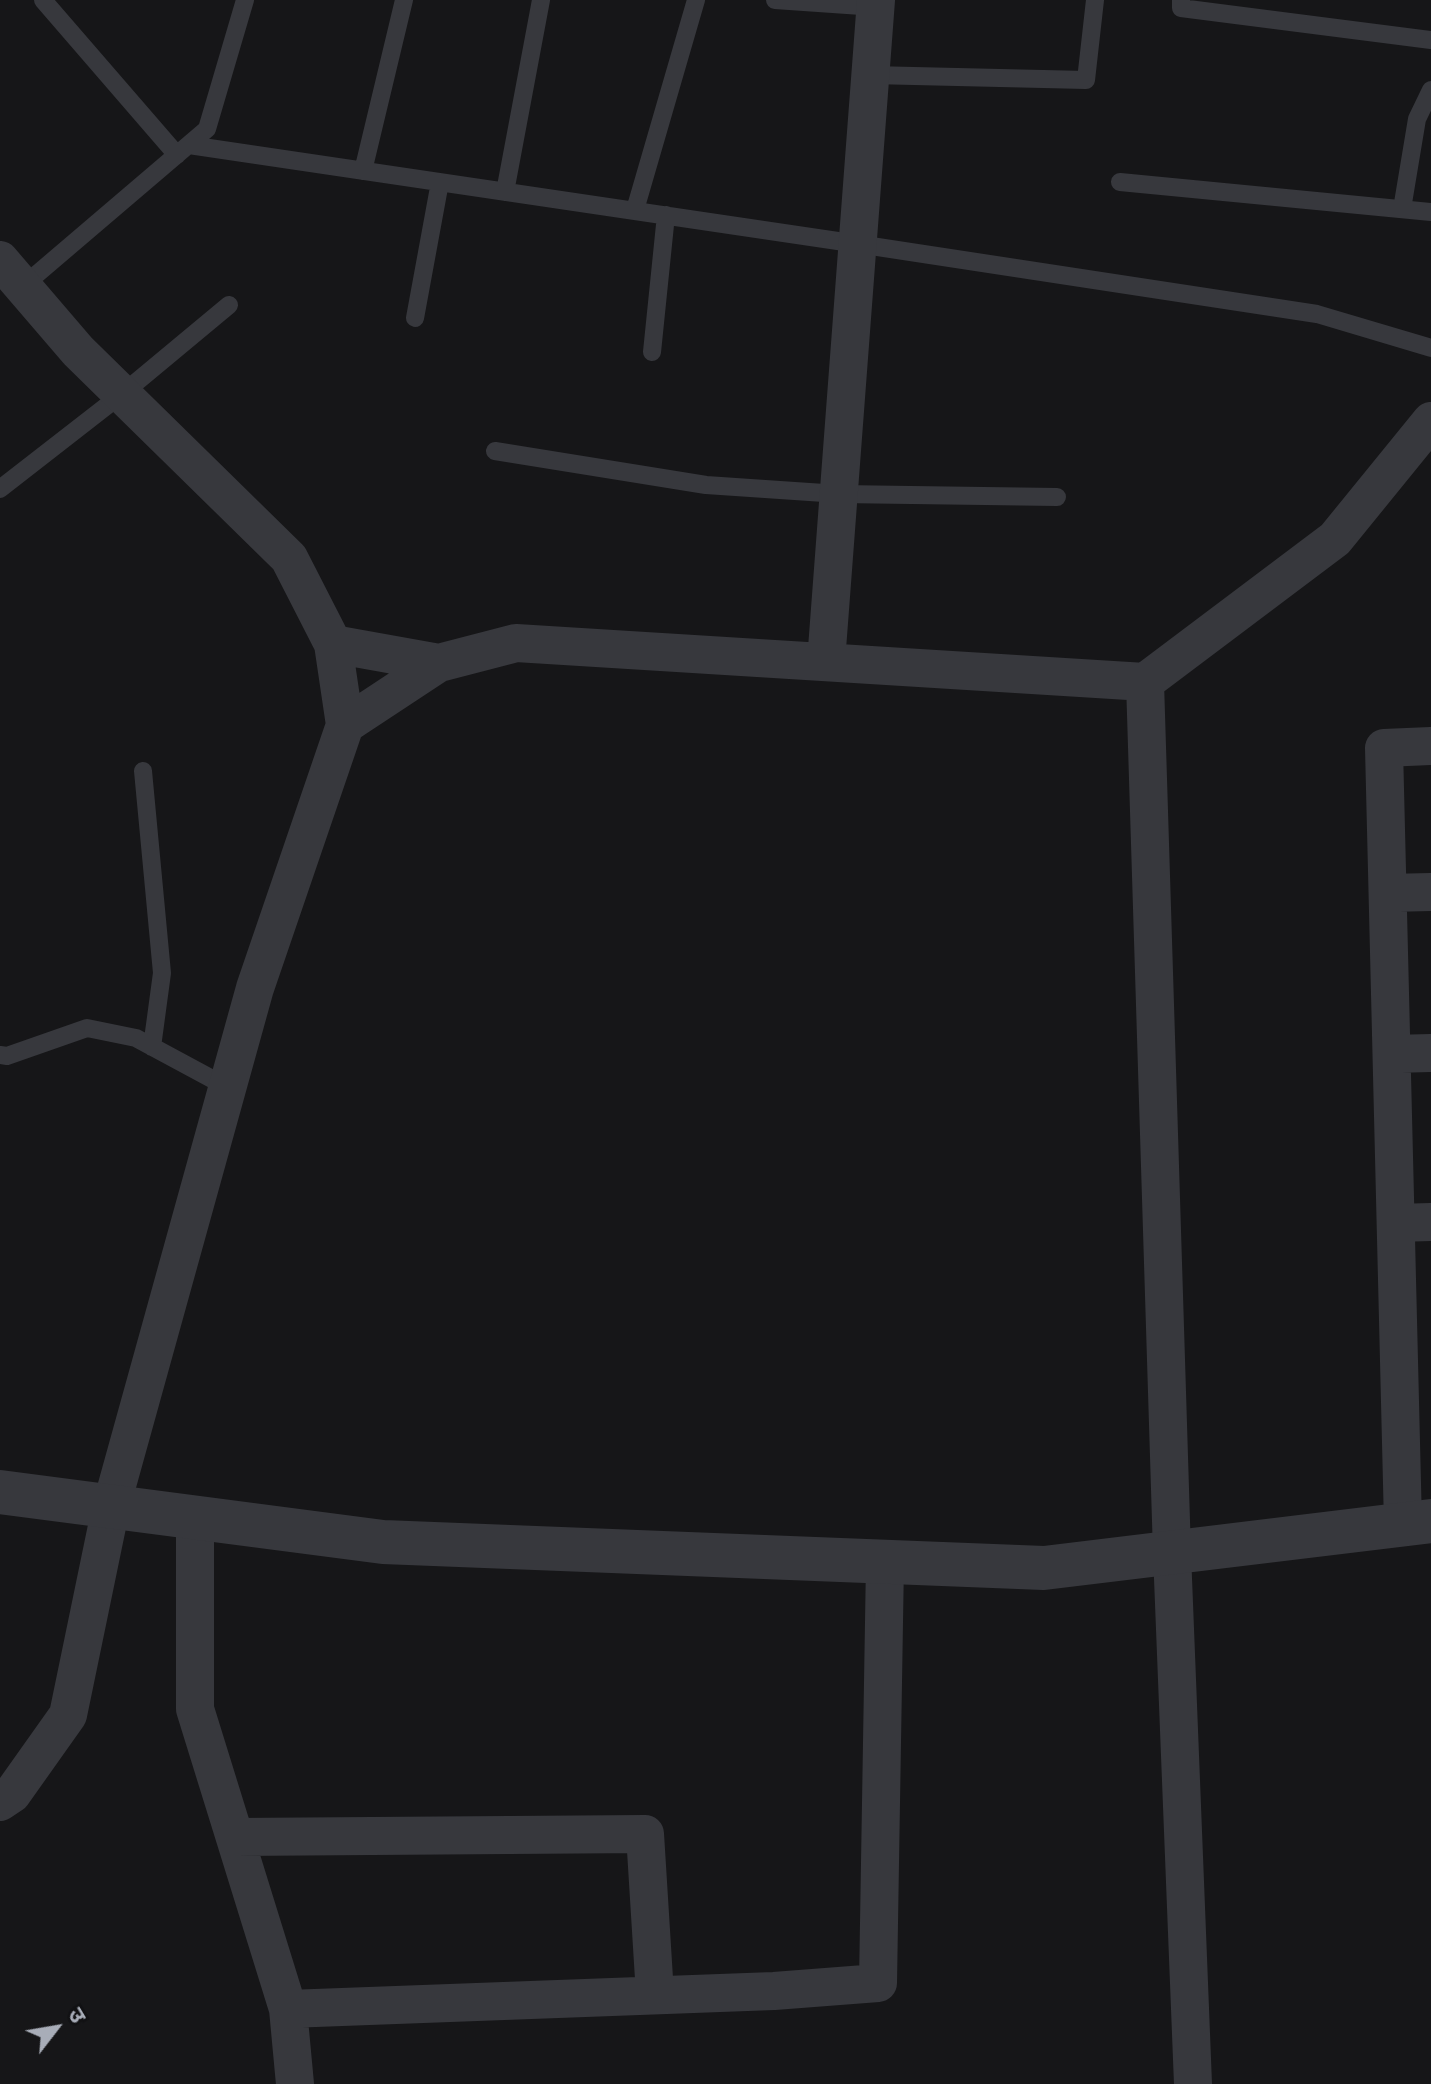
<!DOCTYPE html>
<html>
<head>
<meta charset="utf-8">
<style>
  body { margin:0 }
  #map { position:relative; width:1431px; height:2084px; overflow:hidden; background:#161618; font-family:Montserrat,"Noto Sans Devanagari",sans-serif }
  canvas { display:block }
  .north { position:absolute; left:16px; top:1988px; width:80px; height:80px; -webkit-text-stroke:6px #111113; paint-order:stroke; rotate:59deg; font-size:22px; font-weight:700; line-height:32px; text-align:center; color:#a8adb8 }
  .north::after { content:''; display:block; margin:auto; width:28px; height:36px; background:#a8adb8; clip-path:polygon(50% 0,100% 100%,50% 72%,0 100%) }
</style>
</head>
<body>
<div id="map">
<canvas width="1431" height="2084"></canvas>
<div class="north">उ</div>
</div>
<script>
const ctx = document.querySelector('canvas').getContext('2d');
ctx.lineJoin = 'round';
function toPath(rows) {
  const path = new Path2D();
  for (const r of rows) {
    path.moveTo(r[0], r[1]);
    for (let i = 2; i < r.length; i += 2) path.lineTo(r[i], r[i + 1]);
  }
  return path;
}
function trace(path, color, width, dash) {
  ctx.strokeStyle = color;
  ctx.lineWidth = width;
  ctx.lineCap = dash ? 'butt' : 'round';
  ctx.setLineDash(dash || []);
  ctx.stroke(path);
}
trace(toPath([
  [43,0,177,155],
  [775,0,876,7],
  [1181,0,1181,8,1431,40],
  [871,75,1086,80,1095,0],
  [189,145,858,244,1317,314,1431,348],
  [363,171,404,0],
  [1120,182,1431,212],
  [505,192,541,0],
  [1402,209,1417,119,1431,90],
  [635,210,696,0],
  [23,286,207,129,245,0],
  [415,318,440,182],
  [652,352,666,215],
  [495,451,706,485,839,494,1057,497],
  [0,489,122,394,229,305],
  [143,771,162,973,152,1047],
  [0,1055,7,1056,87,1028,136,1038,227,1087]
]), '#37383d', 18);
trace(toPath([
  [0,260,78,351,289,558,333,644,345,725,255,988,111,1507,68,1715,12,1794,0,1802],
  [333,644,439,663],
  [826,662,876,0],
  [1145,682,1172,1553,1193,2084],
  [345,725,439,663,516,643,1145,682,1335,539,1431,421],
  [1388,893,1431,892],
  [1392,1054,1431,1053],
  [1396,1223,1431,1222],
  [195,1517,195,1709,288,2009,295,2084],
  [1403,1524,1384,748,1431,746],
  [236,1837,645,1834,655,1995],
  [288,2009,774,1991,878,1983,885,1562]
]), '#37383d', 38);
trace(toPath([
  [0,1492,383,1542,1044,1568,1431,1521]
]), '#37383d', 44);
</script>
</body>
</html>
